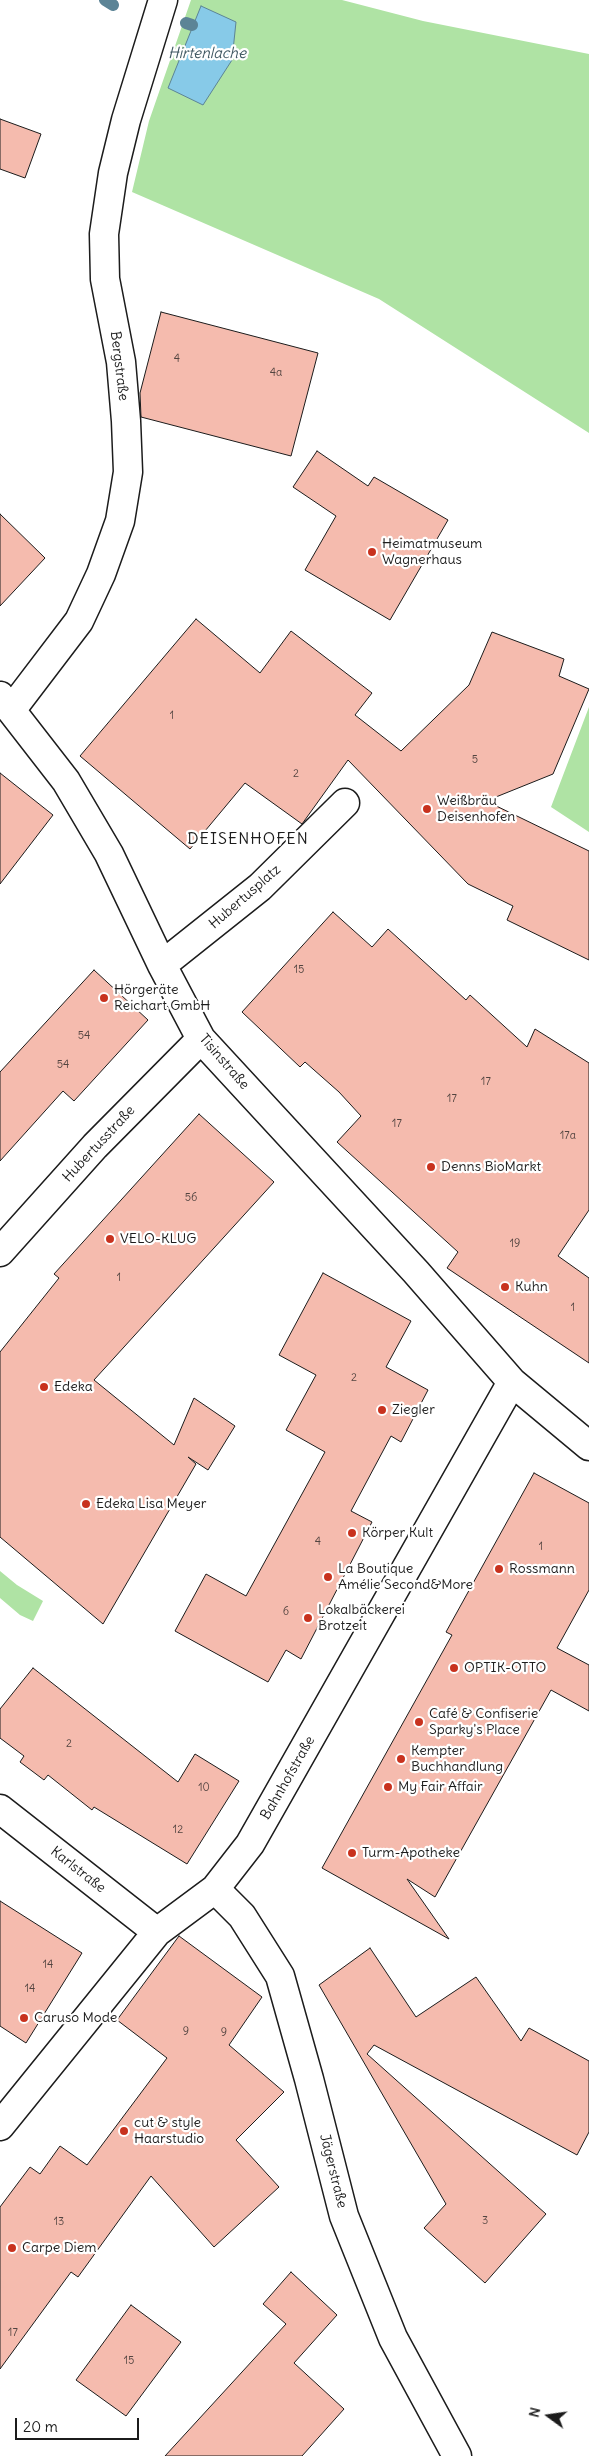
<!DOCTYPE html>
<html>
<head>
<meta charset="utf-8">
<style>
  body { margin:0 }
  #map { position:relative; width:589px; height:2456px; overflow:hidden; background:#fff; font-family:Delius,sans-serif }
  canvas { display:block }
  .north { position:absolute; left:524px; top:2391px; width:50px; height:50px; -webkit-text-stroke:4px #fff; paint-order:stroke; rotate:284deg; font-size:14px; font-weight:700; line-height:20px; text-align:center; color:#1c1c1c }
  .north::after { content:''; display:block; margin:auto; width:18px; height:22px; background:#1c1c1c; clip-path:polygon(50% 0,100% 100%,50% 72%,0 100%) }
  .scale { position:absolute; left:15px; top:2418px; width:124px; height:22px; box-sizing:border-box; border:2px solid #1c1c1c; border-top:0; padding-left:6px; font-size:15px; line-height:18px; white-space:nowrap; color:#1c1c1c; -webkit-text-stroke:4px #fff; paint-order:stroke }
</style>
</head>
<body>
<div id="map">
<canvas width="589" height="2456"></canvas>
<div class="north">N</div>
<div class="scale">20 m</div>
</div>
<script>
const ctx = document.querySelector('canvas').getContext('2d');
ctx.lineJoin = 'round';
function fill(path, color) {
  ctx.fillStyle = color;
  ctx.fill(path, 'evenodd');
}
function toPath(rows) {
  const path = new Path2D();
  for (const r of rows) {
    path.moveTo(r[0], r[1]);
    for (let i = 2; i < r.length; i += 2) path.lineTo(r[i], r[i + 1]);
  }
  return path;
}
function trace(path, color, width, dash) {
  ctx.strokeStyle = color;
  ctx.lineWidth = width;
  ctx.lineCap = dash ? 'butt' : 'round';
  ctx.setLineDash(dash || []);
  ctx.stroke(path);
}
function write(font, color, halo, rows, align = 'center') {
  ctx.font = font + ' Delius,sans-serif';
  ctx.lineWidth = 4.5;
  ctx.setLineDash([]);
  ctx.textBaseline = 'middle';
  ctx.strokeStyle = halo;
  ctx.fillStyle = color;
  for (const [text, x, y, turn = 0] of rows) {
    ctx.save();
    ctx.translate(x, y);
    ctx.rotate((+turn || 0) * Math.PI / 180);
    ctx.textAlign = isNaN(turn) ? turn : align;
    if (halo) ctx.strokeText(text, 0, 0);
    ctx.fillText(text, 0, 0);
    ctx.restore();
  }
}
fill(toPath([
  [191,0,342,0,423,21,589,54,589,433,379,299,132,192,149,121],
  [589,707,589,832,551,807],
  [0,1571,17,1585,43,1601,33,1621,20,1615,0,1598]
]), '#afe3a4');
const water = toPath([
  [201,6,236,22,232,60,203,105,168,88,201,6]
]);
fill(water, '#87cae8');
trace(water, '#5c8496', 1);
trace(toPath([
  [105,0,113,5],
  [186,23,192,25]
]), '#5c8496', 12);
const building = toPath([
  [0,119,41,134,25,178,0,169,0,119],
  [161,312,318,353,291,456,141,417,140,393,161,312],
  [317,451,368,486,374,477,448,520,390,620,305,570,336,516,293,487,317,451],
  [0,514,45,558,0,606,0,514],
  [196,619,260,673,291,631,372,693,355,715,401,751,469,685,492,632,564,659,559,676,589,689,553,774,486,801,589,851,589,960,507,920,513,906,468,884,348,760,302,824,245,783,190,849,80,756,196,619],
  [0,773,53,815,0,884,0,773],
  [333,912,372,947,388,929,466,1000,470,995,527,1047,535,1029,589,1063,589,1210,558,1256,589,1278,589,1363,447,1268,458,1252,337,1142,361,1116,339,1092,305,1062,300,1067,242,1012,333,912],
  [94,970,148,1020,74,1101,63,1091,0,1161,0,1072,94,970],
  [199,1114,274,1182,94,1380,174,1445,194,1398,235,1426,208,1470,188,1457,196,1464,103,1624,0,1537,0,1352,59,1278,54,1274,199,1114],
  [323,1273,411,1321,386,1367,428,1390,401,1442,391,1436,351,1511,372,1522,301,1659,286,1650,268,1682,175,1631,206,1574,246,1596,325,1452,286,1430,316,1375,279,1355,323,1273],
  [534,1473,589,1503,589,1590,557,1648,589,1665,589,1711,551,1690,435,1897,407,1879,449,1939,322,1868,452,1635,446,1632,534,1473],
  [33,1668,178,1782,195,1754,239,1781,187,1864,94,1807,92,1810,48,1775,44,1780,20,1762,24,1756,0,1738,0,1709,33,1668],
  [0,1901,82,1953,26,2043,0,2026,0,1901],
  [179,1936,262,1997,229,2045,284,2092,236,2140,279,2187,214,2247,151,2176,78,2277,71,2272,0,2369,0,2207,30,2167,40,2174,60,2146,87,2165,167,2058,117,2020,179,1936],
  [370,1948,416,2017,476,1977,521,2041,529,2028,589,2061,589,2132,577,2155,374,2045,367,2054,546,2214,485,2283,424,2228,446,2204,319,1985,370,1948],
  [291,2272,337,2315,294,2363,344,2409,302,2456,165,2456,286,2324,263,2304,291,2272],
  [131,2305,181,2342,126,2416,76,2380,131,2305]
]);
fill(building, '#f5bbae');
trace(building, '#1c1c1c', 1);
const minor = toPath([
  [0,696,66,781,109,854,162,965,201,1039,416,1272,512,1382,589,1446],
  [12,709,79,621,101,574,120,521,128,472,126,421,121,362,105,279,104,234,113,173,126,120,163,0],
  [162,965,260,887,345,803],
  [0,1252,95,1146,201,1039],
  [0,1809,157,1932],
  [215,1889,242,1916,280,1976,309,2079,344,2216,393,2338,457,2456],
  [0,2126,157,1932,215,1889,250,1844,512,1382]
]);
trace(minor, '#1c1c1c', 31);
trace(minor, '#fff', 28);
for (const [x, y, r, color] of [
  [372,552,5,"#c8321e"],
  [427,809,5,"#c8321e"],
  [104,998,5,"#c8321e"],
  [431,1167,5,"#c8321e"],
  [110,1239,5,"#c8321e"],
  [505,1287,5,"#c8321e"],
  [44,1387,5,"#c8321e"],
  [382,1410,5,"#c8321e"],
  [86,1504,5,"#c8321e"],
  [352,1533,5,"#c8321e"],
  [499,1569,5,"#c8321e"],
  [328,1577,5,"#c8321e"],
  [308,1618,5,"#c8321e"],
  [454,1668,5,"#c8321e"],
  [419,1722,5,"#c8321e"],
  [401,1759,5,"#c8321e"],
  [388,1787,5,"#c8321e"],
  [352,1853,5,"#c8321e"],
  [24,2018,5,"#c8321e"],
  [124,2131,5,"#c8321e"],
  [12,2248,5,"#c8321e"]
]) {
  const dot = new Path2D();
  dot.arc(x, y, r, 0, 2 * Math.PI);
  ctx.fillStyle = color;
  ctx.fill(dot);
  trace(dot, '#fff', 2);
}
write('11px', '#524440', null, [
  ["4",177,359],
  ["4a",276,373],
  ["1",172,716],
  ["5",475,760],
  ["2",296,774],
  ["15",299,970],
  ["54",84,1036],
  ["54",63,1065],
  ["17",486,1082],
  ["17",452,1099],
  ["17",397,1124],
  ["17a",568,1136],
  ["56",191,1198],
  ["19",515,1244],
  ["1",119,1278],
  ["1",573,1308],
  ["2",354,1378],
  ["4",318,1542],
  ["1",541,1547],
  ["6",286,1612],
  ["2",69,1744],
  ["10",204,1788],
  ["12",178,1830],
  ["14",48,1965],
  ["14",30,1989],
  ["9",186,2032],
  ["9",224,2033],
  ["3",485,2221],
  ["13",59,2222],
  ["17",13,2333],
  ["15",129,2361]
]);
write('14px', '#1c1c1c', '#fff', [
  ["Bergstraße",119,366,83],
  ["Hubertusplatz",245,897,-41],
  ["Tisinstraße",224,1062,49],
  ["Hubertusstraße",99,1144,-47],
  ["Bahnhofstraße",288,1778,-60],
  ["Karlstraße",78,1870,38],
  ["Jägerstraße",333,2171,76]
]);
write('14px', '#1c1c1c', '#fff', [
  ["Heimatmuseum",382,544],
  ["Wagnerhaus",382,560],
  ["Weißbräu",437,801],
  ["Deisenhofen",437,817],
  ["Hörgeräte",114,990],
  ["Reichart GmbH",114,1006],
  ["Denns BioMarkt",441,1167],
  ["VELO-KLUG",120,1239],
  ["Kuhn",515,1287],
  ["Edeka",54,1387],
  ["Ziegler",392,1410],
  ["Edeka Lisa Meyer",96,1504],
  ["Körper Kult",362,1533],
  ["La Boutique",338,1569],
  ["Amélie Second&More",338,1585],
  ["Rossmann",509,1569],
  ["Lokalbäckerei",318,1610],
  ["Brotzeit",318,1626],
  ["OPTIK-OTTO",464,1668],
  ["Café & Confiserie",429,1714],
  ["Sparky's Place",429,1730],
  ["Kempter",411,1751],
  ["Buchhandlung",411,1767],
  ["My Fair Affair",398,1787],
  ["Turm-Apotheke",362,1853],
  ["Caruso Mode",34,2018],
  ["cut & style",134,2123],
  ["Haarstudio",134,2139],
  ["Carpe Diem",22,2248]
], 'left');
write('italic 15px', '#415963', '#fff', [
  ["Hirtenlache",207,54]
]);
ctx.letterSpacing = '1px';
write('16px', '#1c1c1c', '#fff', [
  ["DEISENHOFEN",248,839]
]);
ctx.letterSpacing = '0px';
</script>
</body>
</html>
